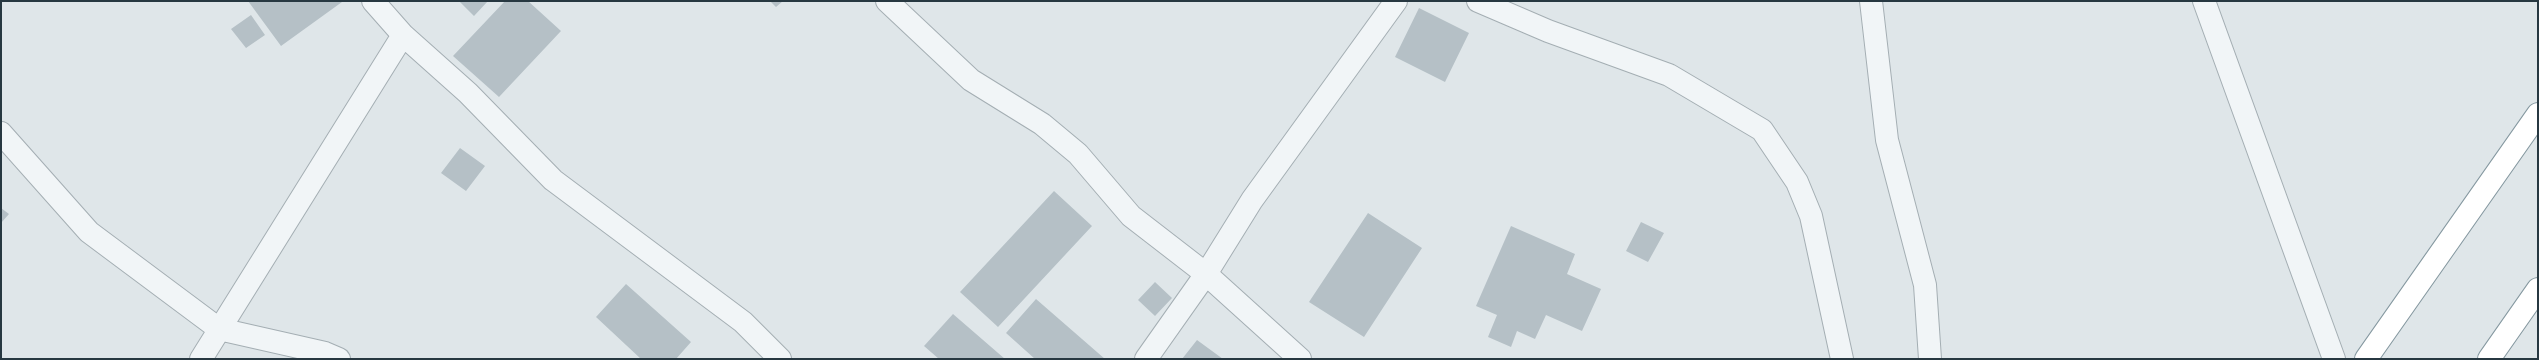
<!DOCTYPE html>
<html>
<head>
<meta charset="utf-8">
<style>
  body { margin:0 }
  #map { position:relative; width:2539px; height:360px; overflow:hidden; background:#dfe6e9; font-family:"Varela Round",sans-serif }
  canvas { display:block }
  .frame { position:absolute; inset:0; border:2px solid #273841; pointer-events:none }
</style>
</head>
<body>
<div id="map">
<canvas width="2539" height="360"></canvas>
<div class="frame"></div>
</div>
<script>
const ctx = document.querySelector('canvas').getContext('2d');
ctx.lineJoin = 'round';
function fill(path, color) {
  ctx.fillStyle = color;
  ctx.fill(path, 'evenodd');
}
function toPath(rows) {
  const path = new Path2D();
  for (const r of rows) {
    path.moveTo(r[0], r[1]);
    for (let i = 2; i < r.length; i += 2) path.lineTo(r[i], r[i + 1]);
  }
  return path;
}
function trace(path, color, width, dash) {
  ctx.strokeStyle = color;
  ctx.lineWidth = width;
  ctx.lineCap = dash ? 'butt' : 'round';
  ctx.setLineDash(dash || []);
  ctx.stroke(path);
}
fill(toPath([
  [248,1,341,1,342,2,281,46],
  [459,1,488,1,474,16],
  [505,1,528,1,561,31,499,97,453,56],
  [770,1,783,1,776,7],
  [1419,8,1469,33,1445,82,1395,57],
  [251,15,265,35,246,48,231,29],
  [460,148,485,166,466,191,441,173],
  [1054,191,1092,226,998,327,960,292],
  [1,208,9,214,1,223],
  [1368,213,1422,248,1364,337,1309,302],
  [1641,222,1664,233,1648,262,1626,251],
  [1511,226,1575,254,1567,274,1601,289,1582,331,1546,315,1535,339,1517,331,1511,347,1488,337,1497,315,1476,306],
  [1155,282,1172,298,1155,316,1138,300],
  [626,284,691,342,676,359,641,359,596,317],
  [1036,299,1105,359,1035,359,1006,333],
  [953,314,1005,359,939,359,924,346],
  [1197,340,1223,359,1182,359]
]), '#b5c0c6');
const minor = toPath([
  [373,1,403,35,468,93,553,180,743,322,780,359],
  [887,1,971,80,1042,124,1078,154,1131,216,1206,274,1300,359],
  [1478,1,1548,31,1669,75,1762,130,1797,182,1811,216,1842,359],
  [1871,1,1887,140,1925,285,1930,359],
  [2204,1,2334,359],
  [1,133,89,232,219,329,325,353,339,359],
  [201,359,403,35],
  [1146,359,1206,274,1252,200,1396,1]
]);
const highway = toPath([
  [2366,359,2538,114],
  [2489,359,2538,289]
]);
trace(minor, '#a4aeb3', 24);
trace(highway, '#8598a0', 24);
trace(minor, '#f1f5f7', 22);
trace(highway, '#fff', 22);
</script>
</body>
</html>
